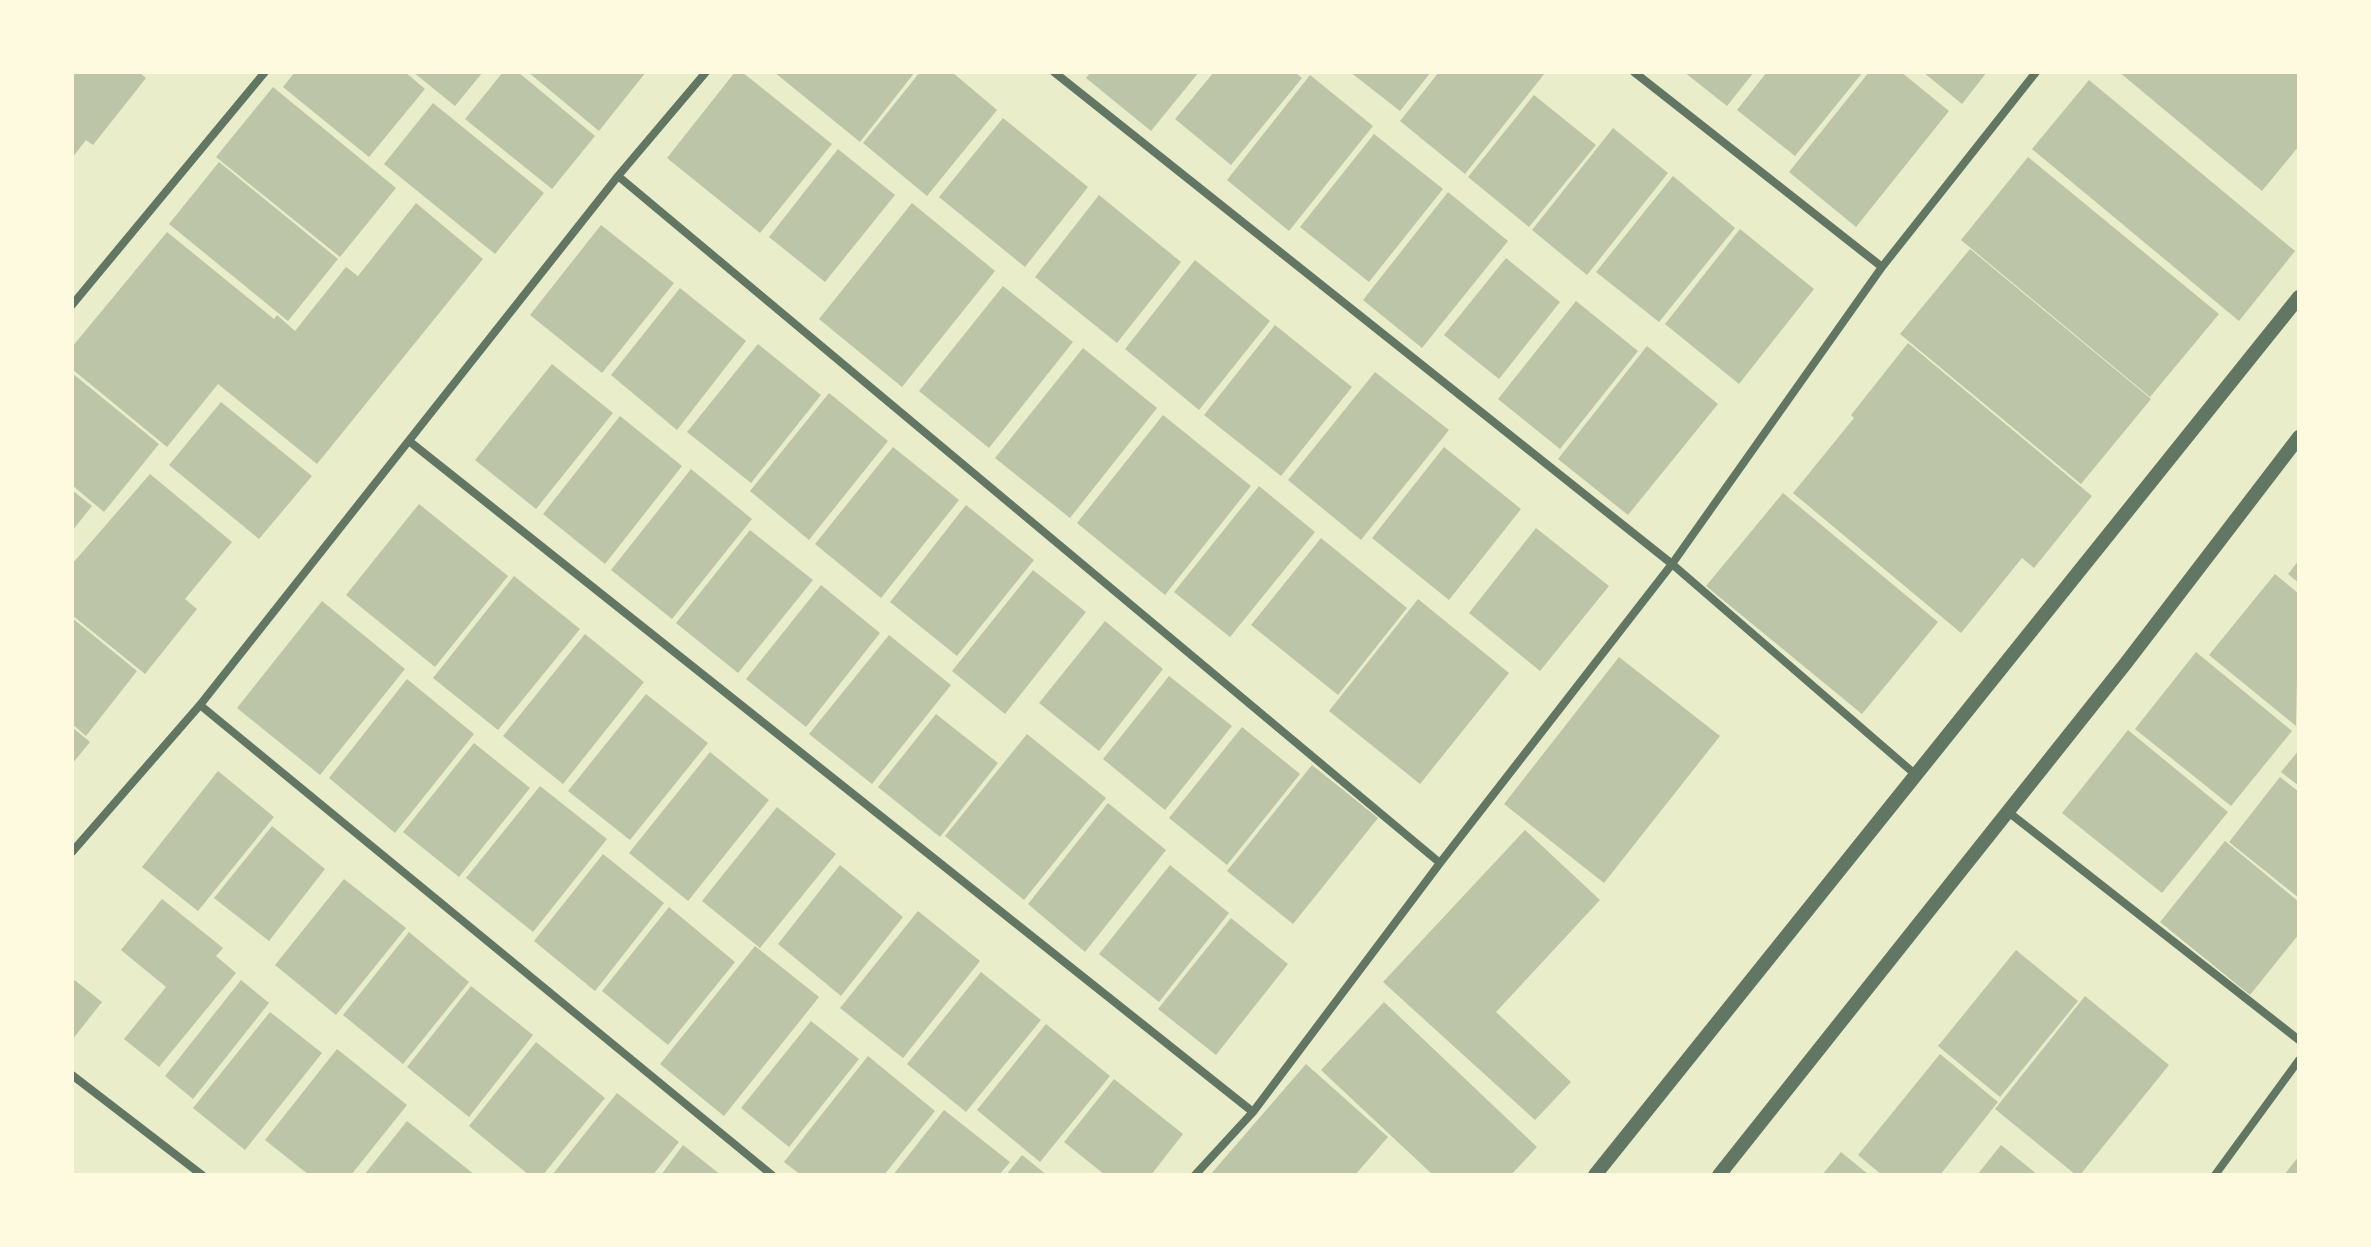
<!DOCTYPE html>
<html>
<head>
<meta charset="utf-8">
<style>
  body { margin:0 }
  #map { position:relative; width:2371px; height:1247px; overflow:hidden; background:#e9edc9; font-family:"Open Sans",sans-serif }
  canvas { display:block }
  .frame { position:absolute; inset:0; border:74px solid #fefae0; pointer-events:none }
</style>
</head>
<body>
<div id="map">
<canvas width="2371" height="1247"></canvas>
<div class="frame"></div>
</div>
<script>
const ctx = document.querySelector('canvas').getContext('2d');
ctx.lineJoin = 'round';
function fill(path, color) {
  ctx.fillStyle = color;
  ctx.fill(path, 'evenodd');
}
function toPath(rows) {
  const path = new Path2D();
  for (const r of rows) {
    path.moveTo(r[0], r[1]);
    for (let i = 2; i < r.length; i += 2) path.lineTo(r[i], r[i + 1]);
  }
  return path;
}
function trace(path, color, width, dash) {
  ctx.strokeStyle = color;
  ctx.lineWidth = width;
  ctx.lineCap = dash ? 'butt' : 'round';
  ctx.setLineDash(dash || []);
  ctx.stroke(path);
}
fill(toPath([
  [72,72,139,72,146,78,93,145,86,140,72,158],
  [295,72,405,72,425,89,369,157,283,87],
  [413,72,483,72,455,106],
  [503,72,518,72,595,136,552,189,465,119],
  [528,72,646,72,599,131],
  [735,72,742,72,832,144,760,233,667,158],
  [774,72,915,72,860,142],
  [920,72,952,72,997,110,927,196,863,143],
  [1091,72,1199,72,1151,131,1086,78],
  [1214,72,1295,72,1302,78,1231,165,1175,119],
  [1350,72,1431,72,1400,111],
  [1439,72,1543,72,1545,73,1465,174,1400,121],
  [1684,72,1754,72,1727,106],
  [1767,72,1863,72,1795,156,1737,110],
  [1869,72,1901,72,1949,111,1856,227,1789,172],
  [1923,72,1987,72,1962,104],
  [2119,72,2299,72,2299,146,2262,191],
  [1310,75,1373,126,1289,231,1227,180],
  [2089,80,2295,251,2239,321,2032,149],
  [273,87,396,188,340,257,216,157],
  [1534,95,1596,145,1529,227,1468,177],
  [433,103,544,193,495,254,384,164],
  [1003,118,1088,187,1025,267,939,197],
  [1613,128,1668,173,1587,275,1532,230],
  [1374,134,1443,189,1369,282,1300,227],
  [838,149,895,195,825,282,769,237],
  [2028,157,2219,314,2150,397,1961,240],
  [219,162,338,259,288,321,169,224],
  [1673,176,1735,228,1659,322,1596,272],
  [1448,192,1508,241,1422,348,1363,300],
  [1099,195,1181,262,1117,343,1035,277],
  [416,203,483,259,317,464,218,384,167,447,72,369,72,347,167,232,274,319,277,315,295,331,346,267,358,276],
  [912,203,995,271,902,387,819,319],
  [601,225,674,283,602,373,530,315],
  [1740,229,1814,289,1739,384,1665,324],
  [1970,249,2151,399,2081,484,1900,334],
  [1506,258,1560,302,1499,379,1444,335],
  [1195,260,1270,321,1199,410,1125,349],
  [1003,286,1073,342,989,448,919,391],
  [680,288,746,341,677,430,611,375],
  [1576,301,1638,351,1560,449,1498,399],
  [1275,325,1352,387,1281,476,1204,415],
  [1908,343,2092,496,2034,568,2022,558,1961,633,1793,493,1854,418,1851,415],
  [758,344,821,395,751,483,687,432],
  [1647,346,1718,404,1628,515,1558,459],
  [1083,348,1157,408,1070,518,995,458],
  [552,364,613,413,536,509,475,460],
  [1375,372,1449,430,1361,540,1288,480],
  [72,373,159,444,104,512,72,485],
  [829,393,888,441,809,540,750,491],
  [221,402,312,476,259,539,169,465],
  [1163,415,1251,486,1165,595,1077,523],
  [620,416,682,466,605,564,543,514],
  [893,447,959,500,881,598,815,544],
  [1444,447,1521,509,1449,600,1372,538],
  [691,469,752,519,672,619,611,570],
  [150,474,232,542,185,599,197,609,145,674,72,615,72,564],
  [1259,486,1315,532,1230,637,1174,592],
  [72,490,92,506,72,531],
  [1783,493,1938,622,1862,714,1706,586],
  [419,504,508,576,435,667,346,595],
  [966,505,1034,560,957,656,890,602],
  [1536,528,1609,586,1540,671,1469,613],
  [750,530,813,580,738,673,676,623],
  [1321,538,1407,608,1338,695,1251,625],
  [2299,560,2299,583,2288,574],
  [1033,570,1086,612,1005,714,952,671],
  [2275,574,2299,594,2296,726,2209,655],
  [514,576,580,629,498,730,433,678],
  [821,585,880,633,806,727,746,679],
  [1418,599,1509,673,1420,784,1329,711],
  [322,601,405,669,320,775,237,708],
  [72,618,137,671,86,736,72,724],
  [1105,621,1163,669,1099,751,1039,703],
  [585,634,644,682,563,784,503,736],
  [889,635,951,685,872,784,809,734],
  [2196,652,2292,731,2231,806,2135,729],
  [1619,657,1720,736,1604,883,1504,804],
  [1169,676,1232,726,1165,810,1103,759],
  [407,679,474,734,395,833,329,778],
  [646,694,708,743,630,840,568,791],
  [936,714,998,763,940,837,878,787],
  [72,727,90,742,72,764],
  [1242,727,1300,774,1227,865,1169,818],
  [2128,730,2228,812,2162,893,2062,813],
  [1027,734,1106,798,1024,900,945,836],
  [474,743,530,788,459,877,403,832],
  [2299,750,2299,786,2281,772],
  [710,752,769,800,688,901,629,853],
  [1312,765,1378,818,1293,924,1227,871],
  [218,771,274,817,198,911,142,867],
  [2280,777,2299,792,2299,898,2229,842],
  [540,786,607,839,533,932,466,878],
  [1108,803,1166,850,1085,952,1028,904],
  [777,807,836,854,760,948,702,901],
  [272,826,325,869,269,941,214,898],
  [1525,830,1600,900,1496,1012,1571,1082,1535,1120,1383,982],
  [2225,841,2299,902,2299,934,2250,995,2160,922],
  [603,854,664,903,595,991,534,941],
  [840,865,903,917,841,996,778,944],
  [1170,865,1229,913,1159,1002,1099,954],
  [344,879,406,928,336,1015,275,965],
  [162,899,223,948,216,956,236,973,159,1067,124,1039,166,987,121,950],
  [669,907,735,962,668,1045,602,991],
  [918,911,980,961,903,1058,840,1008],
  [1231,918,1288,964,1216,1055,1158,1009],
  [409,932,469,982,403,1064,343,1015],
  [755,946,819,997,724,1116,660,1064],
  [2016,950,2078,1001,2000,1097,1938,1046],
  [981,972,1041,1020,966,1112,907,1064],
  [72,978,102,1002,72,1040],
  [241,980,269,1003,193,1099,165,1076],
  [471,986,533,1035,469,1117,407,1067],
  [2085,996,2169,1065,2080,1175,2076,1175,1995,1109],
  [1384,1002,1537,1147,1511,1175,1433,1175,1321,1070],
  [270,1012,322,1053,245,1150,193,1108],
  [811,1021,859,1059,789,1147,741,1108],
  [1046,1024,1110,1076,1040,1162,977,1110],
  [536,1042,605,1098,543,1175,529,1175,469,1126],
  [337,1049,407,1105,351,1175,309,1175,265,1140],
  [1940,1054,1998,1102,1940,1175,1882,1175,1858,1155],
  [868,1056,935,1111,884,1175,801,1175,784,1162],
  [1306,1064,1388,1137,1355,1175,1210,1175],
  [1114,1079,1183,1134,1151,1175,1105,1175,1064,1142],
  [617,1093,679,1142,653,1175,552,1175],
  [944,1110,1010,1162,999,1175,893,1175],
  [407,1121,475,1175,364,1175],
  [683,1145,721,1175,661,1175],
  [2001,1145,2038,1175,1977,1175],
  [1841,1152,1869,1175,1822,1175],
  [1022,1155,1047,1175,1006,1175],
  [2299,1156,2299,1175,2284,1175]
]), '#bcc5a7');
trace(toPath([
  [1054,72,1672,564,1916,775],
  [1634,72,1882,267],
  [618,176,1440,863],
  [72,305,265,72],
  [409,441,1253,1112],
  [200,705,772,1175],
  [2007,811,2299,1040],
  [72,852,200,705,618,176,706,72],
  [72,1075,202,1175],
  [1195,1175,1253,1112,1440,863,1672,564,1882,267,2036,72],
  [2215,1175,2299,1060]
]), '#617663', 8);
trace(toPath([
  [1595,1175,2299,297],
  [1719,1175,2126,663,2299,437]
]), '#617663', 14);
</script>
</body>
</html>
